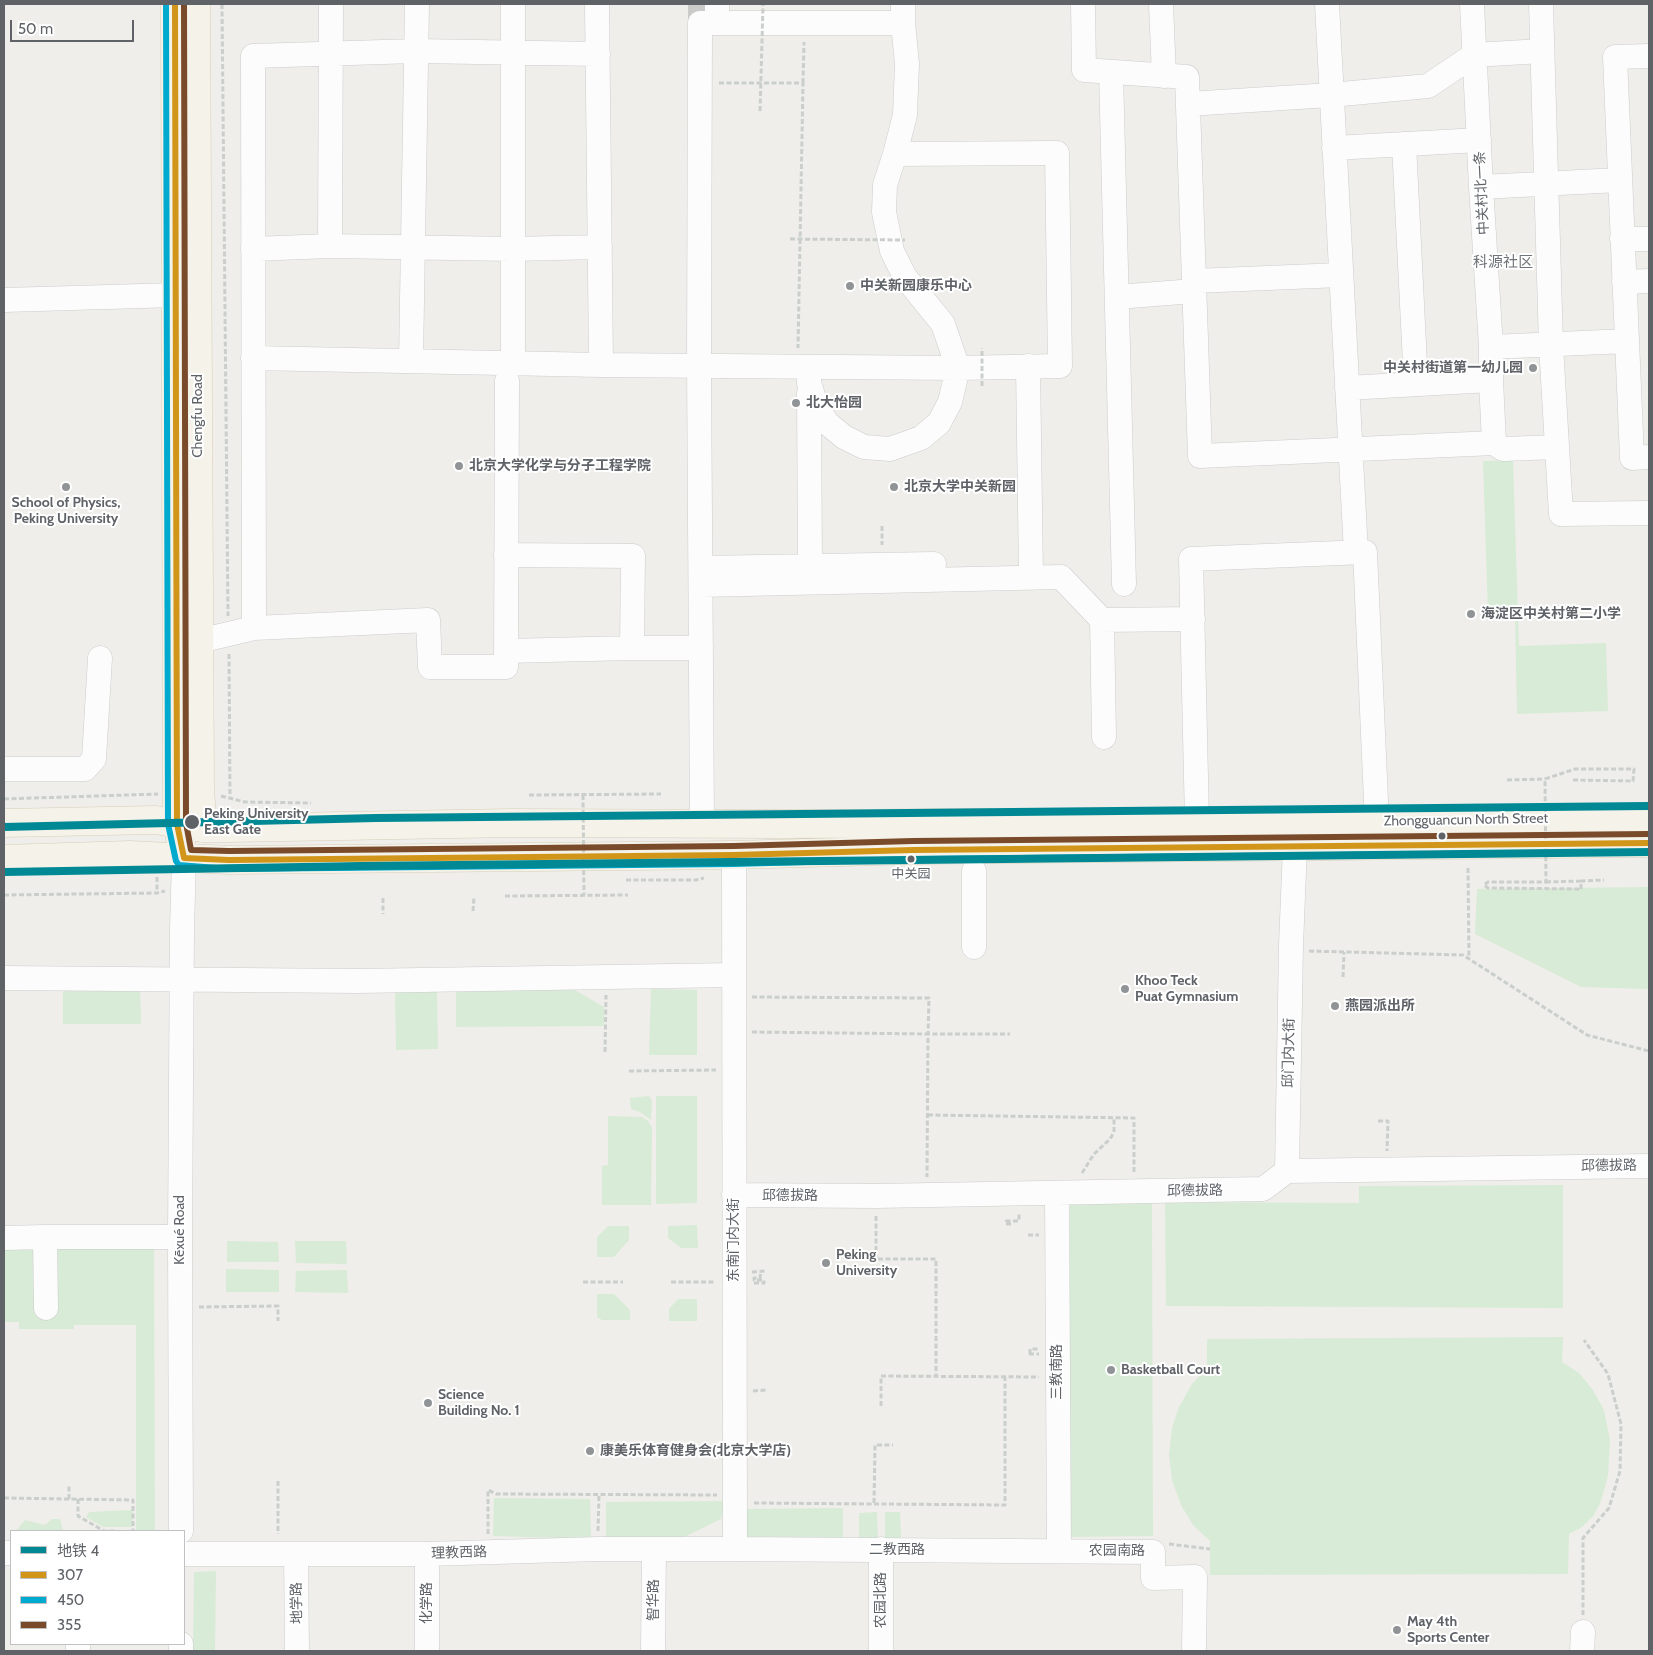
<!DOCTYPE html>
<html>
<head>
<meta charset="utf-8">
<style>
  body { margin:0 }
  #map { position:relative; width:1653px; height:1655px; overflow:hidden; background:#efeeea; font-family:Cabin,"Noto Sans SC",sans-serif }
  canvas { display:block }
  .frame { position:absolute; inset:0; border:5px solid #5f6368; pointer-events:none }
  .legend { position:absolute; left:10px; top:1530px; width:175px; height:115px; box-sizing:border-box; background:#fff; border:1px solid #bfc1c3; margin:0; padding:6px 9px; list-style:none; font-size:15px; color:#5f6368 }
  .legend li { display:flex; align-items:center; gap:10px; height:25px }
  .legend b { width:25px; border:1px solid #bfc1c3 }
  .scale { position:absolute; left:10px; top:20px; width:124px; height:22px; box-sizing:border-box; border:2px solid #5f6368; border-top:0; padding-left:6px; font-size:15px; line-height:18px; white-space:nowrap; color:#5f6368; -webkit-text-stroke:4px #fff; paint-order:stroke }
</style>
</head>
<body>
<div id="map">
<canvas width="1653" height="1655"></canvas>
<div class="frame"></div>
<ul class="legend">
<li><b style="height:6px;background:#008994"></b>地铁 4</li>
<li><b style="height:6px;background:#d1951a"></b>307</li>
<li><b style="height:6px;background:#00a9ce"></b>450</li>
<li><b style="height:6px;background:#7a4b2a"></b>355</li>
</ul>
<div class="scale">50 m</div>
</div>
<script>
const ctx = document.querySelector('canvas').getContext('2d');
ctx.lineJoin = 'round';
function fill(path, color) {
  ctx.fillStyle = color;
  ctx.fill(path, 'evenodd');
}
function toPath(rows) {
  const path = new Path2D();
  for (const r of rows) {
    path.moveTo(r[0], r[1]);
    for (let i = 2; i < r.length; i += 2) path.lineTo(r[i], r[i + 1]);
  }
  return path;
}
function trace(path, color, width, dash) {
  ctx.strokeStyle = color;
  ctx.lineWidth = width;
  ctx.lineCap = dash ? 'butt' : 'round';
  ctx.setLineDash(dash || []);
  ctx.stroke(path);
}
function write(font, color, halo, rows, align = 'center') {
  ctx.font = font + ' Cabin,"Noto Sans SC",sans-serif';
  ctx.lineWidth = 4;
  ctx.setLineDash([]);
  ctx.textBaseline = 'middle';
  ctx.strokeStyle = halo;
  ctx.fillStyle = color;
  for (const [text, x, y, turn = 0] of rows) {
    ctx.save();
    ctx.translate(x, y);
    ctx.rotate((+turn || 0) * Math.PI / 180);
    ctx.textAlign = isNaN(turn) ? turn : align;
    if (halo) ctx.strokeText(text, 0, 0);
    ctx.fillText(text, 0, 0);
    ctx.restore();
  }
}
fill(toPath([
  [1513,460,1519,646,1606,643,1608,711,1517,714,1515,616,1488,616,1483,461],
  [1649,887,1649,989,1581,987,1475,934,1477,889],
  [63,983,140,983,141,1024,63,1024],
  [568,986,604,1007,604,1026,456,1027,456,991],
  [651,989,697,990,697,1055,649,1055],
  [395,991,437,991,438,1049,396,1050],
  [649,1096,652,1101,651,1120,640,1112,631,1109,630,1098],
  [656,1096,697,1096,697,1203,656,1204],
  [608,1116,642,1117,648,1121,652,1128,651,1205,602,1205,602,1166,608,1165],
  [1563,1185,1563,1308,1166,1306,1165,1202,1359,1203,1359,1186],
  [1152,1202,1153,1536,1068,1537,1070,1205],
  [697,1225,698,1248,681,1248,668,1238,668,1226],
  [608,1226,629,1226,629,1240,614,1257,597,1257,597,1237],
  [227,1241,278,1242,279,1262,227,1262],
  [295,1241,346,1241,347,1264,296,1263],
  [154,1248,155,1531,136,1531,136,1325,74,1325,74,1329,19,1329,19,1322,4,1322,4,1249],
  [226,1269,279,1270,279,1292,226,1292],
  [347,1270,348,1293,295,1292,296,1271],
  [597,1294,614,1294,630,1310,630,1320,602,1320,597,1317],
  [678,1299,697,1299,697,1321,669,1321,669,1309],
  [1563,1337,1562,1362,1579,1373,1593,1390,1604,1410,1610,1440,1608,1476,1600,1504,1593,1516,1582,1527,1569,1534,1568,1574,1210,1575,1210,1541,1193,1525,1181,1505,1172,1480,1169,1455,1172,1428,1179,1407,1192,1384,1207,1368,1207,1339],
  [494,1498,590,1499,591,1539,493,1536],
  [725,1501,721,1519,684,1537,606,1539,606,1502],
  [843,1508,843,1542,747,1543,746,1509],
  [133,1510,132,1527,103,1527,86,1517,89,1512],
  [877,1512,878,1541,859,1542,859,1513],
  [885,1512,900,1512,901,1539,885,1540],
  [52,1519,60,1519,63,1531,16,1531,25,1520,45,1525],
  [216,1571,215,1651,193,1651,194,1572]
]), '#d8ebd6');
trace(toPath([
  [700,23,700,4]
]), '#cbcbca', 24, [24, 12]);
const minor = toPath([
  [597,4,601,365],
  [1083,4,1084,70,1187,77,1200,456,1494,443,1503,449,1557,447],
  [1161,4,1164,76],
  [1327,4,1356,553],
  [1472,4,1481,187,1491,347,1491,380,1494,443],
  [1541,4,1551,345,1561,514,1649,513],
  [717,23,903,23],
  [1649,56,1615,57,1632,458,1649,457],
  [1111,72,1124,584],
  [1188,104,1331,95,1428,86,1474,55,1542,51],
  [1404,144,1416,384],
  [1334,148,1479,140],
  [1481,187,1619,180],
  [1622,239,1649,239],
  [330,246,331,4],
  [253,249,330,246,512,249,600,247],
  [1194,281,1341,275],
  [1624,282,1649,281],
  [1117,297,1194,291],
  [4,300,176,295],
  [1491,347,1627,341],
  [253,358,601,365,958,368,943,324,905,277,892,251,884,212,885,185,895,154,905,115,907,64,903,23,903,4],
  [411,361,417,4],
  [513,363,513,4],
  [1028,366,1031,578],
  [809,367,809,383,816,405,827,423,844,437,864,447,890,449,921,438,939,423,950,402,958,368,1060,366,1057,153,895,154],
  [1347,388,1491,380],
  [809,394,810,566],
  [506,555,633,556,632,648,701,648],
  [701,568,934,564],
  [701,585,1061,577,1102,620,1104,737],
  [1102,620,1193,619],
  [254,628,253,56,416,51,598,54],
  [199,641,254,628,428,620,430,667,506,667,507,381],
  [506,651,632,648],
  [4,769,85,769,94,759,100,658],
  [1197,821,1191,559,1365,552,1376,801,1374,821],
  [702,823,699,366,700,23,717,23,717,4],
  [734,855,735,1549],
  [974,871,974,947],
  [4,978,358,981,734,975],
  [1287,1171,1291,945,1295,847],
  [1057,1193,1059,1551],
  [734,1195,876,1196,1263,1189,1287,1171,1649,1166],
  [4,1238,45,1237],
  [46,1308,45,1237,180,1237],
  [181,1531,180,1237,182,929,184,858],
  [881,1549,881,1651],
  [4,1553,11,1553],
  [184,1554,427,1554,598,1549,735,1549,1153,1552,1153,1578,1195,1577,1194,1651],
  [427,1554,427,1651],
  [296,1555,297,1651],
  [78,1644,78,1651],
  [181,1651,181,1644],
  [653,1651,654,1550],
  [1582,1651,1583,1632]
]);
const major = toPath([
  [175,4,177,824,181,842],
  [196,4,200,791,203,828],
  [4,823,156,820,203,828,230,828,512,823,786,824,1649,819],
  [4,859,130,855,229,860,734,855,913,850,1649,843]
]);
trace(minor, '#cbcccc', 25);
trace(major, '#d7ceb8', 29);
trace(toPath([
  [222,4,228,616],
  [719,83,803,83,798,348],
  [803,83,804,42],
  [882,526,882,545],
  [229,654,230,799],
  [1507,780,1545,779],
  [529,795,661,794],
  [221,796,245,802,311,803],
  [4,799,158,794],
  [1468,868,1469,958],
  [157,877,157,893],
  [626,880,696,880,704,878],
  [1546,882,1581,881],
  [1581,889,1581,881,1604,880],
  [4,895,157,893,165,891],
  [505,896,628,895],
  [383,898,383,914],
  [473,911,474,897],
  [1309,951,1463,955,1587,1035,1649,1051],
  [1343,977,1344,952],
  [752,997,929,998,928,1034,1010,1034],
  [752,1032,928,1034,927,1177],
  [605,1052,606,995],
  [629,1071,716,1070],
  [928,1115,1134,1118,1134,1173],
  [1378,1121,1388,1121,1387,1151],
  [1082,1173,1094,1154,1110,1139,1114,1132,1114,1118],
  [876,1216,876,1259,936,1259,936,1376],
  [1011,1224,1006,1224,1006,1221,1019,1221,1019,1212],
  [1028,1235,1039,1235],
  [752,1272,766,1271],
  [583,1282,623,1282],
  [671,1282,716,1282],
  [754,1283,764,1283,764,1280,754,1280,754,1278,760,1278,761,1271],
  [199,1307,278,1306,278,1321],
  [1029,1354,1039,1354],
  [1030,1354,1030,1349,1039,1349],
  [753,1391,766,1390],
  [881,1406,881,1376,1039,1377],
  [278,1481,278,1534],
  [4,1498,133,1500,133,1531],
  [69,1499,69,1485],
  [78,1499,78,1516,104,1531,115,1531],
  [754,1503,1005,1505,1005,1377],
  [874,1503,875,1445,893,1445],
  [598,1531,599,1494],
  [488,1534,488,1490,496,1494,717,1495],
  [1169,1544,1210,1549],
  [1583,1615,1583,1538,1609,1508,1620,1471,1621,1424,1608,1374,1584,1340]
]), '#cacfcc', 3, [5, 2.5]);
trace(minor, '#fdfcfc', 24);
trace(major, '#f4f2e9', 28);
trace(toPath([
  [760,111,763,5],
  [790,239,905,240],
  [982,386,982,348],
  [1573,780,1633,781,1634,769,1575,769,1545,779,1546,882,1488,882,1484,885,1488,888,1581,889],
  [583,795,584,895]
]), '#cacfcc', 3, [5, 2.5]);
trace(toPath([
  [175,4,177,824,184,858,229,860,734,855,913,850,1649,843]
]), '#d1951a', 6);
trace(toPath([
  [166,4,168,824,176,861,179,865,229,869,734,864,913,859,1649,852]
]), '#00a9ce', 6);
trace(toPath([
  [184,4,186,823,191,850,229,851,734,846,913,841,1649,834]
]), '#7a4b2a', 6);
trace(toPath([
  [4,827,376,818,1649,806],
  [4,872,361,866,1649,852]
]), '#008994', 8);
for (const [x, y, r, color] of [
  [850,286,5,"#919496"],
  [1533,368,5,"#919496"],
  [796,403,5,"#919496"],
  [459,466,5,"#919496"],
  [66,487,5,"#919496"],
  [894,487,5,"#919496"],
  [1471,614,5,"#919496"],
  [192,822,8,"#5f6368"],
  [1442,836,4.5,"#5f6368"],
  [911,859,4.5,"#5f6368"],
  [1125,989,5,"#919496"],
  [1335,1006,5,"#919496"],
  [826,1263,5,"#919496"],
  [1111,1370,5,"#919496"],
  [428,1403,5,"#919496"],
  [590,1451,5,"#919496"],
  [1397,1630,5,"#919496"]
]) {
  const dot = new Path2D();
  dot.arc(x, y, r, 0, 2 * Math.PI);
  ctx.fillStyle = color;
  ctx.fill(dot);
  trace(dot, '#fff', 2);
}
write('13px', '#5f6368', '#fff', [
  ["中关园",911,874]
]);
write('14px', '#5f6368', '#fff', [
  ["中关村北一条",1482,193,-93],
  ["Chengfu Road",198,416,-90],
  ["Zhongguancun North Street",1466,820,-1],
  ["邱门内大街",1289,1053,-89],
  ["邱德拔路",1609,1166,-1],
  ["邱德拔路",1195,1191,-1],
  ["邱德拔路",790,1196],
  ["Kēxué Road",180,1230,-90],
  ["东南门内大街",734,1240,-90],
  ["三教南路",1057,1372,-90],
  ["二教西路",897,1550],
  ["农园南路",1117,1551],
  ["理教西路",459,1553,-2],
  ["智华路",654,1600,-90],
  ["农园北路",881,1600,-90],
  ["地学路",297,1603,-91],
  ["化学路",427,1603,-90]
]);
write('bold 14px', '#5f6368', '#fff', [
  ["中关新园康乐中心",860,286],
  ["中关村街道第一幼儿园",1523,368,"right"],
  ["北大怡园",806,403],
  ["北京大学化学与分子工程学院",469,466],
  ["北京大学中关新园",904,487],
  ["School of Physics,",66,503,"center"],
  ["Peking University",66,519,"center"],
  ["海淀区中关村第二小学",1481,614],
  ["Khoo Teck",1135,981],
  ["Puat Gymnasium",1135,997],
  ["燕园派出所",1345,1006],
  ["Peking",836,1255],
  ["University",836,1271],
  ["Basketball Court",1121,1370],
  ["Science",438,1395],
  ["Building No. 1",438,1411],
  ["康美乐体育健身会(北京大学店)",600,1451],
  ["May 4th",1407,1622],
  ["Sports Center",1407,1638]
], 'left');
write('bold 14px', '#5f6368', '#fff', [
  ["Peking University",204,814],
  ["East Gate",204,830]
], 'left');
write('15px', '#70757a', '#fff', [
  ["科源社区",1503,263]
]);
</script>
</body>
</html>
